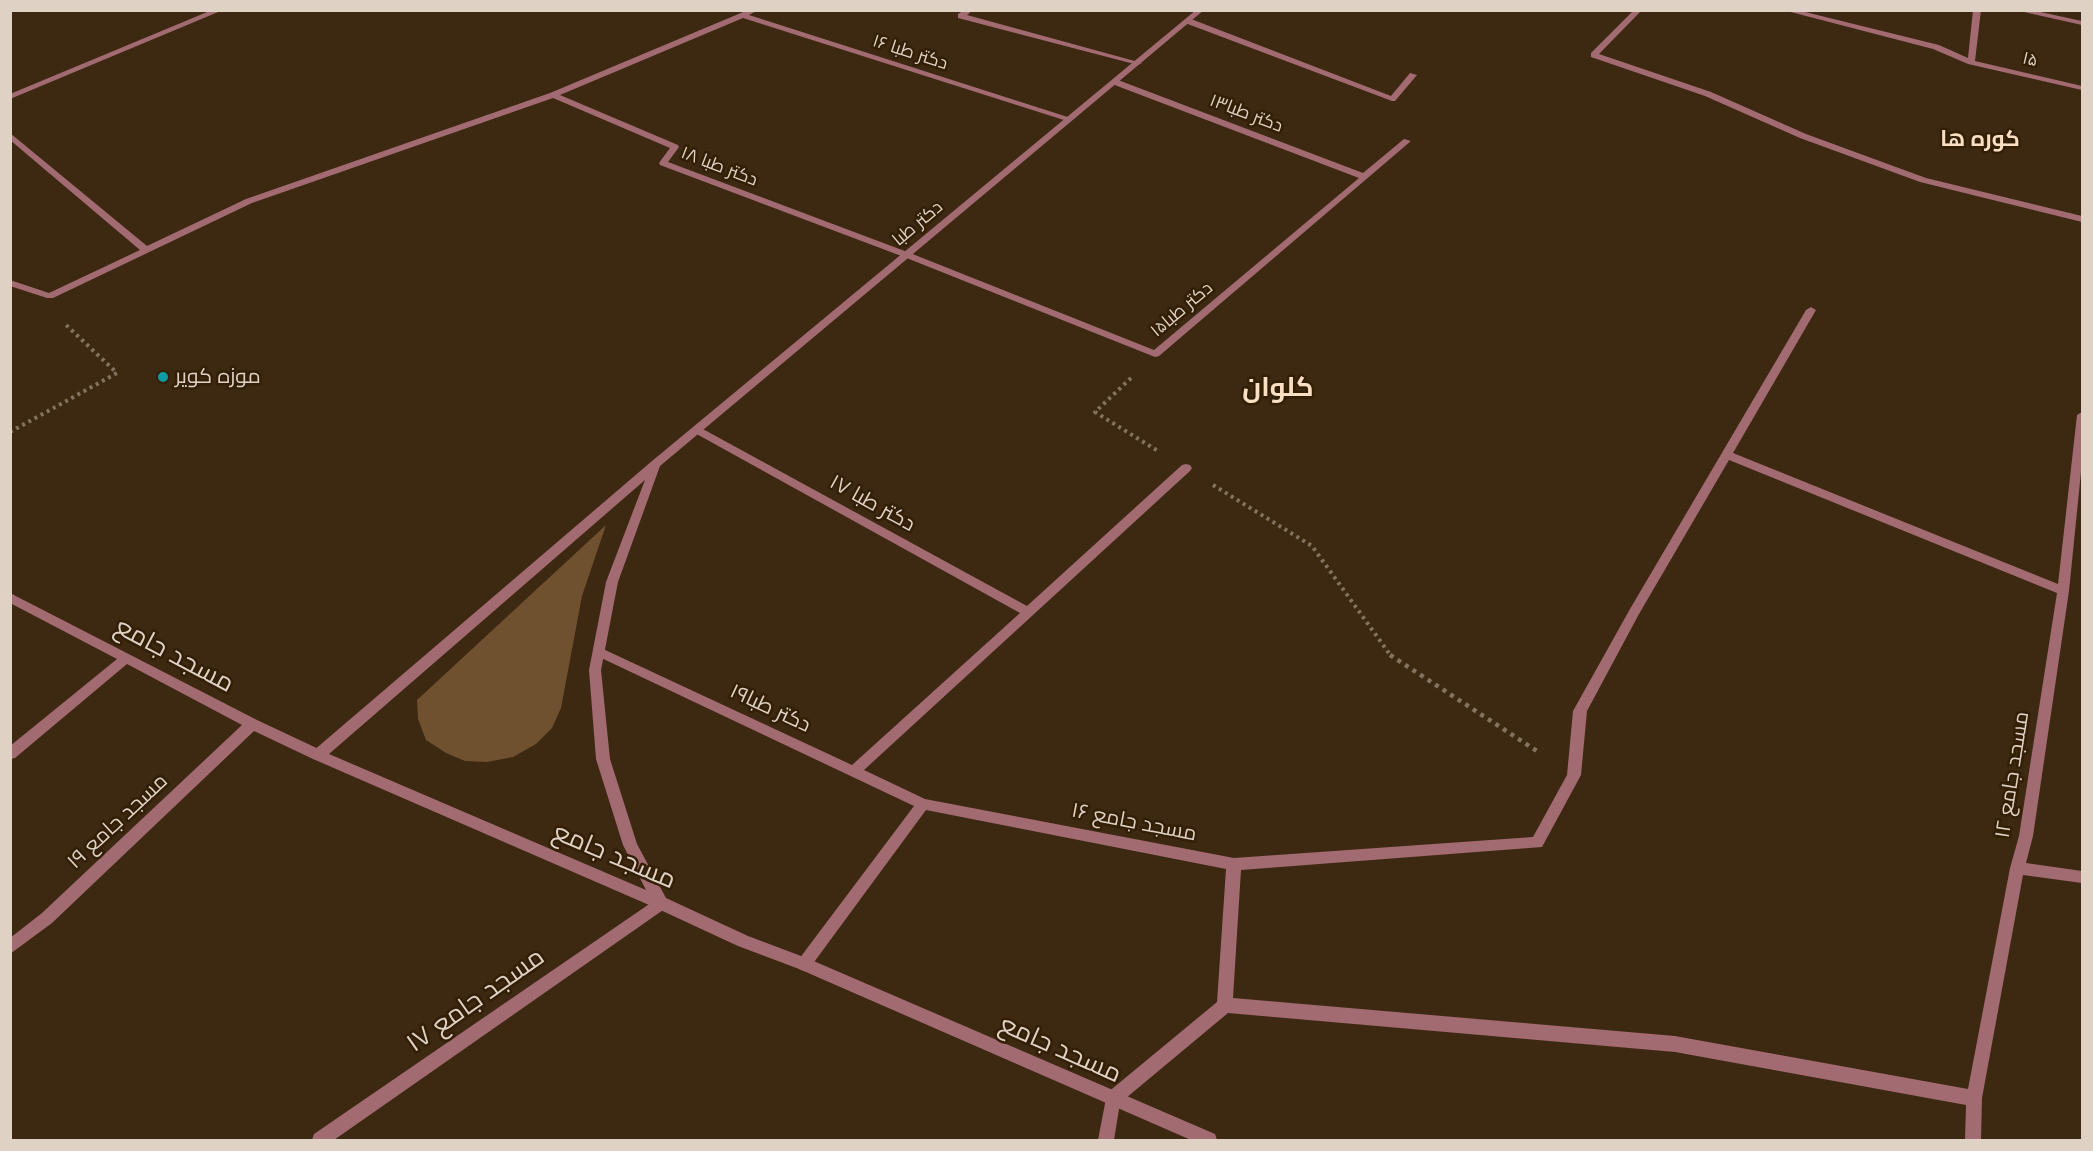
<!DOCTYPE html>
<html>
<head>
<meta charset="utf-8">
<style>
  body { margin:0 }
  #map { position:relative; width:2093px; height:1151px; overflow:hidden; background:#3d2811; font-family:"Times New Roman",serif }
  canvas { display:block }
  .frame { position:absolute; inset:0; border:12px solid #dfd1c4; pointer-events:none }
</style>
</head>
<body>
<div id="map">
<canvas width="2093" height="1151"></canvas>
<div class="frame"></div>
</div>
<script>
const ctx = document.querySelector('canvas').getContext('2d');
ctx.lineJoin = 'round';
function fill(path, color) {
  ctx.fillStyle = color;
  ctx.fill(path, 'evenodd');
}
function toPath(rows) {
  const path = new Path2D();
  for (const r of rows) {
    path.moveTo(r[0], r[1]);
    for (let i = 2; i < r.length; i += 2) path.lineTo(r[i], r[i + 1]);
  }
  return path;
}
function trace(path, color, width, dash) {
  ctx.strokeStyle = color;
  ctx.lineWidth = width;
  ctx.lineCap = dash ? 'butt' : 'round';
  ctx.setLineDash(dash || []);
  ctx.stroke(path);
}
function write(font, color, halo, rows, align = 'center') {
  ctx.font = font + ' "Times New Roman",Cairo,serif';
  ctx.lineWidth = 5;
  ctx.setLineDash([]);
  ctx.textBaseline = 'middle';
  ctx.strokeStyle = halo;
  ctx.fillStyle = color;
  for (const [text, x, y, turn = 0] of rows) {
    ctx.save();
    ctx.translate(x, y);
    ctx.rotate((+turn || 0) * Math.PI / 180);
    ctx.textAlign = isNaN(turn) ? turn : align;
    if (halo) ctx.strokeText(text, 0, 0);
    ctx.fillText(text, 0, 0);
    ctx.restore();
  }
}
fill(toPath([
  [606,525,582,596,561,708,552,728,536,744,513,757,487,762,465,761,446,753,426,740,418,719,417,700]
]), '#6f502f');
trace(toPath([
  [1131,378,1095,412,1158,451],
  [10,432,117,373,64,323],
  [1213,485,1312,546,1391,656]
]), '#857361', 4, [3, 4]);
trace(toPath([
  [1390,655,1540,753]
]), '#857361', 4.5, [4, 5]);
fill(toPath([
  [212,10,223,10,10,99,10,94,212,10],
  [748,10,758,10,749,15,1074,119,1067,121,743,18,560,95,678,145,679,147,668,162,910,253,1154,350,1359,178,1112,84,1112,80,1118,80,1363,173,1404,139,1411,141,1159,356,1155,357,904,257,660,165,659,163,670,148,553,98,252,203,53,298,47,298,10,286,10,280,49,293,140,250,10,140,10,133,147,246,246,199,550,93,748,10],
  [964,10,973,10,967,15,1142,63,1138,65,958,18,958,14,964,10],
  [1634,10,1642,10,1599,54,1711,92,1806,134,1926,178,2082,216,2082,222,1920,182,1800,138,1705,96,1591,57,1591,53,1634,10],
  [1783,10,1797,10,1939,45,1968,58,1973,10,1981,10,1975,61,2082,86,2082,90,1968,64,1933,49,1783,10],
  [2015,10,2031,10,2082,21,2082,25,2015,10],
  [1185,19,1191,19,1391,96,1410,73,1417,75,1395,101,1392,101,1185,23,1185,19],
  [1811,307,1816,310,1733,453,2058,584,2077,415,2082,412,2082,462,2069,591,2033,836,2026,863,2082,871,2082,883,2023,875,1982,1098,1981,1140,1965,1140,1966,1105,1675,1052,1228,1013,1120,1103,1114,1140,1098,1140,1107,1093,1217,1002,1226,869,926,810,809,969,804,971,799,969,796,964,799,959,914,806,595,655,593,652,595,649,599,647,603,649,852,765,1020,613,693,432,692,430,693,428,701,428,1027,606,1182,465,1186,464,1190,465,1192,468,1190,471,864,770,925,799,1234,858,1533,837,1567,775,1573,711,1630,609,1806,310,1811,307],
  [1729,460,2057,593,2019,836,2010,868,1968,1089,1675,1036,1233,998,1241,870,1542,847,1581,775,1587,711,1639,614,1729,460],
  [10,593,257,720,323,751,325,755,323,759,318,760,313,759,254,731,52,923,10,954,10,938,42,913,242,725,127,664,15,758,10,759,10,746,117,659,10,603,10,593],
  [661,896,666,898,668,903,666,908,334,1140,312,1140,314,1134,661,896]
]), '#a26a71');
fill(toPath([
  [1196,10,1204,10,660,466,618,582,601,670,610,759,637,844,666,898,748,936,809,959,1215,1134,1217,1140,1191,1140,799,969,738,946,656,908,313,759,311,755,313,751,652,461,1196,10],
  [645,480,606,582,589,670,596,759,623,845,646,890,329,754,645,480]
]), '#a26a71');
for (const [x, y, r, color] of [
  [163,377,6,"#0f9aa8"]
]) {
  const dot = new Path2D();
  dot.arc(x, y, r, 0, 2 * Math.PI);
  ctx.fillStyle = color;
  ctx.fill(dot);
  trace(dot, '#331e06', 2);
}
write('18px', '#dfd1c4', '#331e06', [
  ["دکتر طبا ۱۶",910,53,18],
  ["۱۵",2030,60,13],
  ["دکتر طبا۱۳",1246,114,21],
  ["دکتر طبا ۱۸",719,167,21],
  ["دکتر طبا",918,224,-40],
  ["دکتر طبا۱۵",1182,310,-40]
]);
write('21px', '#dfd1c4', '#331e06', [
  ["موزه کویر",175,377]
], 'left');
write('21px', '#dfd1c4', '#331e06', [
  ["دکتر طبا ۱۷",872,504,29],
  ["دکتر طبا۱۹",770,709,25],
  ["مسجد جامع ۱۲",2013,775,-81],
  ["مسجد جامع ۱۹",118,822,-43],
  ["مسجد جامع ۱۶",1134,823,11]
]);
write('bold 22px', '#fbdfc3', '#331e06', [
  ["کوره ها",1980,140]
]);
write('26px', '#dfd1c4', '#331e06', [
  ["مسجد جامع",174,656,28],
  ["مسجد جامع",614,857,23],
  ["مسجد جامع ۱۷",476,1001,-35],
  ["مسجد جامع",1060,1050,24]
]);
write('bold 27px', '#fbdfc3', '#331e06', [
  ["کلوان",1278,389]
]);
</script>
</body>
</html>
